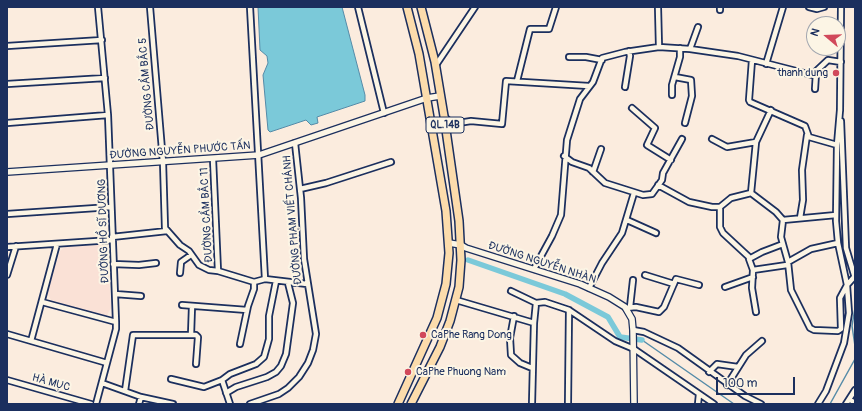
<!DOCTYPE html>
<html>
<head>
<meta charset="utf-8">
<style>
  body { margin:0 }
  #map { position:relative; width:862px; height:411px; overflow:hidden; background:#fbecde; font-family:Pangolin,sans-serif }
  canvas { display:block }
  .frame { position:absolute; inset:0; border:8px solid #1b2f5e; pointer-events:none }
  .north { position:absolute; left:806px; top:16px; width:40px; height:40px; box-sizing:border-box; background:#fcf5e5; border:1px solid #a2a6af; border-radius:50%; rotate:289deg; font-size:11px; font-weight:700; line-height:16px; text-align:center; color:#1b2f5e }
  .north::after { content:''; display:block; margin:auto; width:14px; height:18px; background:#d1495b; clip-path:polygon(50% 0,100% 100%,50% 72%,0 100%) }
  .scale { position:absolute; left:716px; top:377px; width:79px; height:18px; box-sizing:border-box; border:2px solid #1b2f5e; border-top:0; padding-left:5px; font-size:12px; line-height:14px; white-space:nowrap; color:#1b2f5e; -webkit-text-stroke:3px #fcf5e5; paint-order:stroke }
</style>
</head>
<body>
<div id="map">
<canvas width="862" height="411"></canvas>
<div class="frame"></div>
<div class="north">N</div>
<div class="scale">100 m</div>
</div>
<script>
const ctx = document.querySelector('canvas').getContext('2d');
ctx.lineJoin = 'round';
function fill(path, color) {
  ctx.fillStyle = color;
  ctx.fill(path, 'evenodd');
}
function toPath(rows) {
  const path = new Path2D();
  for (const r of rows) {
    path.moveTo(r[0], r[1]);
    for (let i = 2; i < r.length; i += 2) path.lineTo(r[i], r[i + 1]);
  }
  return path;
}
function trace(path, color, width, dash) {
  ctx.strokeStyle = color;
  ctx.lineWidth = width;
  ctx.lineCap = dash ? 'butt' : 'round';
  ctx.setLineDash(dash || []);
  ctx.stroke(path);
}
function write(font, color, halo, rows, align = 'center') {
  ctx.font = font + ' Pangolin,sans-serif';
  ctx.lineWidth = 4;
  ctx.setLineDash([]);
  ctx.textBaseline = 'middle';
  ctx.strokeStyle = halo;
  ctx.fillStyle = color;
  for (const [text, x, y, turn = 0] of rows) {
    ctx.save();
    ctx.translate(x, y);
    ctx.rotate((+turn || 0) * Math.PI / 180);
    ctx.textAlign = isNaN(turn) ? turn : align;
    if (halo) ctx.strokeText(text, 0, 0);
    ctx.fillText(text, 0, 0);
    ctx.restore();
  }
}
fill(toPath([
  [104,245,107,248,111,308,106,317,51,300,47,293,60,251,65,247]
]), '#fae1d6');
const water = toPath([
  [258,7,342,7,365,95,365,101,317,117,318,123,311,125,306,120,270,132,268,130,263,75,268,63,267,56,260,50,258,7]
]);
fill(water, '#7bc9d9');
trace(water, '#558ba8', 1);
trace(toPath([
  [855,308,852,326,855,346],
  [642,340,734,404],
  [830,404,855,359]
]), '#558ba8', 1.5);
trace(toPath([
  [468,260,565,294,608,317,620,337,642,340]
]), '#7bc9d9', 5.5);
const minor = toPath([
  [150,7,163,162,165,228,180,245,189,251,199,265,209,270,218,271,254,282,265,279,307,284],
  [250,7,265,279],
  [358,7,384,113],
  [658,7,659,47],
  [720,7,720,10],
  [809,7,817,9,824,7],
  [7,46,102,40],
  [690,49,698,27],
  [569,57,586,57,602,60],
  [752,60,749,100,750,102,805,126,809,137,837,145],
  [766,64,783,7],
  [436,65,475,7],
  [675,77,691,80,692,96,685,123],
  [517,81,530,29,549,29,556,7],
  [7,84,105,78],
  [625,87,630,56,629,51],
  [815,89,816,73],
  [672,95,672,85,680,57,680,48],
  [632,108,655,128,647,145,671,160],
  [840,111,841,7],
  [444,116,452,124,471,121,502,124,506,81,589,86],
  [841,121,846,248,855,278],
  [7,123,108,115],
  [712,139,727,147,756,142,751,193],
  [756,142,771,110],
  [564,156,572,162,589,168,605,183,643,195,652,194,662,180,663,173,682,139],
  [213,159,218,271],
  [593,172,601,149],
  [658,185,689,202,712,207,720,207,731,198,751,193,776,212,783,220,781,237,788,262,791,290,810,328,814,330,838,331,841,329,840,298,847,285,855,276],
  [300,189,326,183,391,162],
  [720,207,720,227,723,233,750,258],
  [7,214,111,207],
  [800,218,803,200,802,170,807,135],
  [627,220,656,233],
  [783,220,836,215],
  [112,237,167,231],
  [7,247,112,240],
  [788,262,811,249,838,243],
  [113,264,139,265,156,263],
  [534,269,552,236,561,215,567,140,580,99,593,82,602,58,625,52,659,47,690,49,738,56,812,75,828,60,841,62],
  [753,270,787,265],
  [180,273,181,262,191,255],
  [7,275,16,246],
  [645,275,674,284],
  [725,287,753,277],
  [589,288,602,263,622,233,634,193],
  [511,291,536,303],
  [115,294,141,296],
  [456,300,534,323],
  [42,302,116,322],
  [536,303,545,302,569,310,615,341,634,349,714,404],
  [182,305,247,310],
  [630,307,633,280],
  [626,308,636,307,659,312,664,307,676,279,699,285],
  [756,312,752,288,753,270,749,259,762,252,783,244],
  [514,316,510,338,511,355,520,363,532,368],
  [633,330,644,332,678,348,745,396,761,404],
  [7,334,107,363],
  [191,335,192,306],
  [31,341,57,244],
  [240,344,248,306,254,289,254,282],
  [709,372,717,364,738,367],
  [171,379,204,387,222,380,230,404],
  [7,380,91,404],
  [222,380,230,374,256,364,264,357,269,339,269,316,276,281],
  [102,383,141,397,173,404],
  [727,385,746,355,762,341],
  [125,391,133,335,196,335,198,337,196,364],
  [226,393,236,387,267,377,276,372,281,366,286,354,293,303,288,283],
  [850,399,855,404],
  [96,404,116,329,116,322,108,115,98,7],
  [139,404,141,397],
  [250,404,279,394,288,388,299,377,308,363,313,350,316,334,304,259,301,198,295,143],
  [532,404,534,323,536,303],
  [568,404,569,310],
  [698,404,699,394],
  [818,404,826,391,844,343,849,313,847,285,838,243,836,221,837,145,840,110],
  [846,404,855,390]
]);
const tertiary = toPath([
  [7,172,259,155,427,98,440,96],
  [449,243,461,245,466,248,580,284,609,297,625,307,632,319,633,330,634,404]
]);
const trunk = toPath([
  [398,404,437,318,446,284,449,253,446,211,430,118,419,54,407,7],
  [411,404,440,347,450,321,459,287,461,260,459,221,444,116,435,62,421,7]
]);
trace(minor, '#1b2f5e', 8);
trace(tertiary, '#1b2f5e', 8);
trace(trunk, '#1b2f5e', 10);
trace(minor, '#fcf5e5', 4.5);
trace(tertiary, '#fcf5e5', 5.5);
trace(trunk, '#fcdcac', 7);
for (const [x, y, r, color] of [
  [836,73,4,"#d1495b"],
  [423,335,4,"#d1495b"],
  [408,372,4,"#d1495b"]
]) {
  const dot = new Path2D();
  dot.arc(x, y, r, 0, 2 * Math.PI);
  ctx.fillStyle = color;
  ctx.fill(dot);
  trace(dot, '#fcf5e5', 1.5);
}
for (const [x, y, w] of [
  [445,125,38]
]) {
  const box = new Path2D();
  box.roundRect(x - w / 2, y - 8, w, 16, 3);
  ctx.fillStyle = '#fcf5e5';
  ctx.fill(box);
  trace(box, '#1b2f5e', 1);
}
write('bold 10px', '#1b2f5e', null, [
  ["QL.14B",445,125]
]);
write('11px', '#1b2f5e', '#fcf5e5', [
  ["thanh dung",828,73,"right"],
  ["CaPhe Rang Dong",431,335],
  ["CaPhe Phuong Nam",416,372]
], 'left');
write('11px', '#1b2f5e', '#fcf5e5', [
  ["ĐƯỜNG CẨM BẮC 5",147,84,-95],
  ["ĐƯỜNG NGUYỄN PHƯỚC TẤN",180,151,-4],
  ["ĐƯỜNG CẨM BẮC 11",207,215,-93],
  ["ĐƯỜNG PHẠM VIẾT CHÁNH",293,220,-95],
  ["ĐƯỜNG HỒ SĨ DƯƠNG",104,231,-92],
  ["ĐƯỜNG NGUYỄN NHÀN",542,263,18],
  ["HÀ MỤC",51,383,16]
]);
</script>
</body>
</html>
